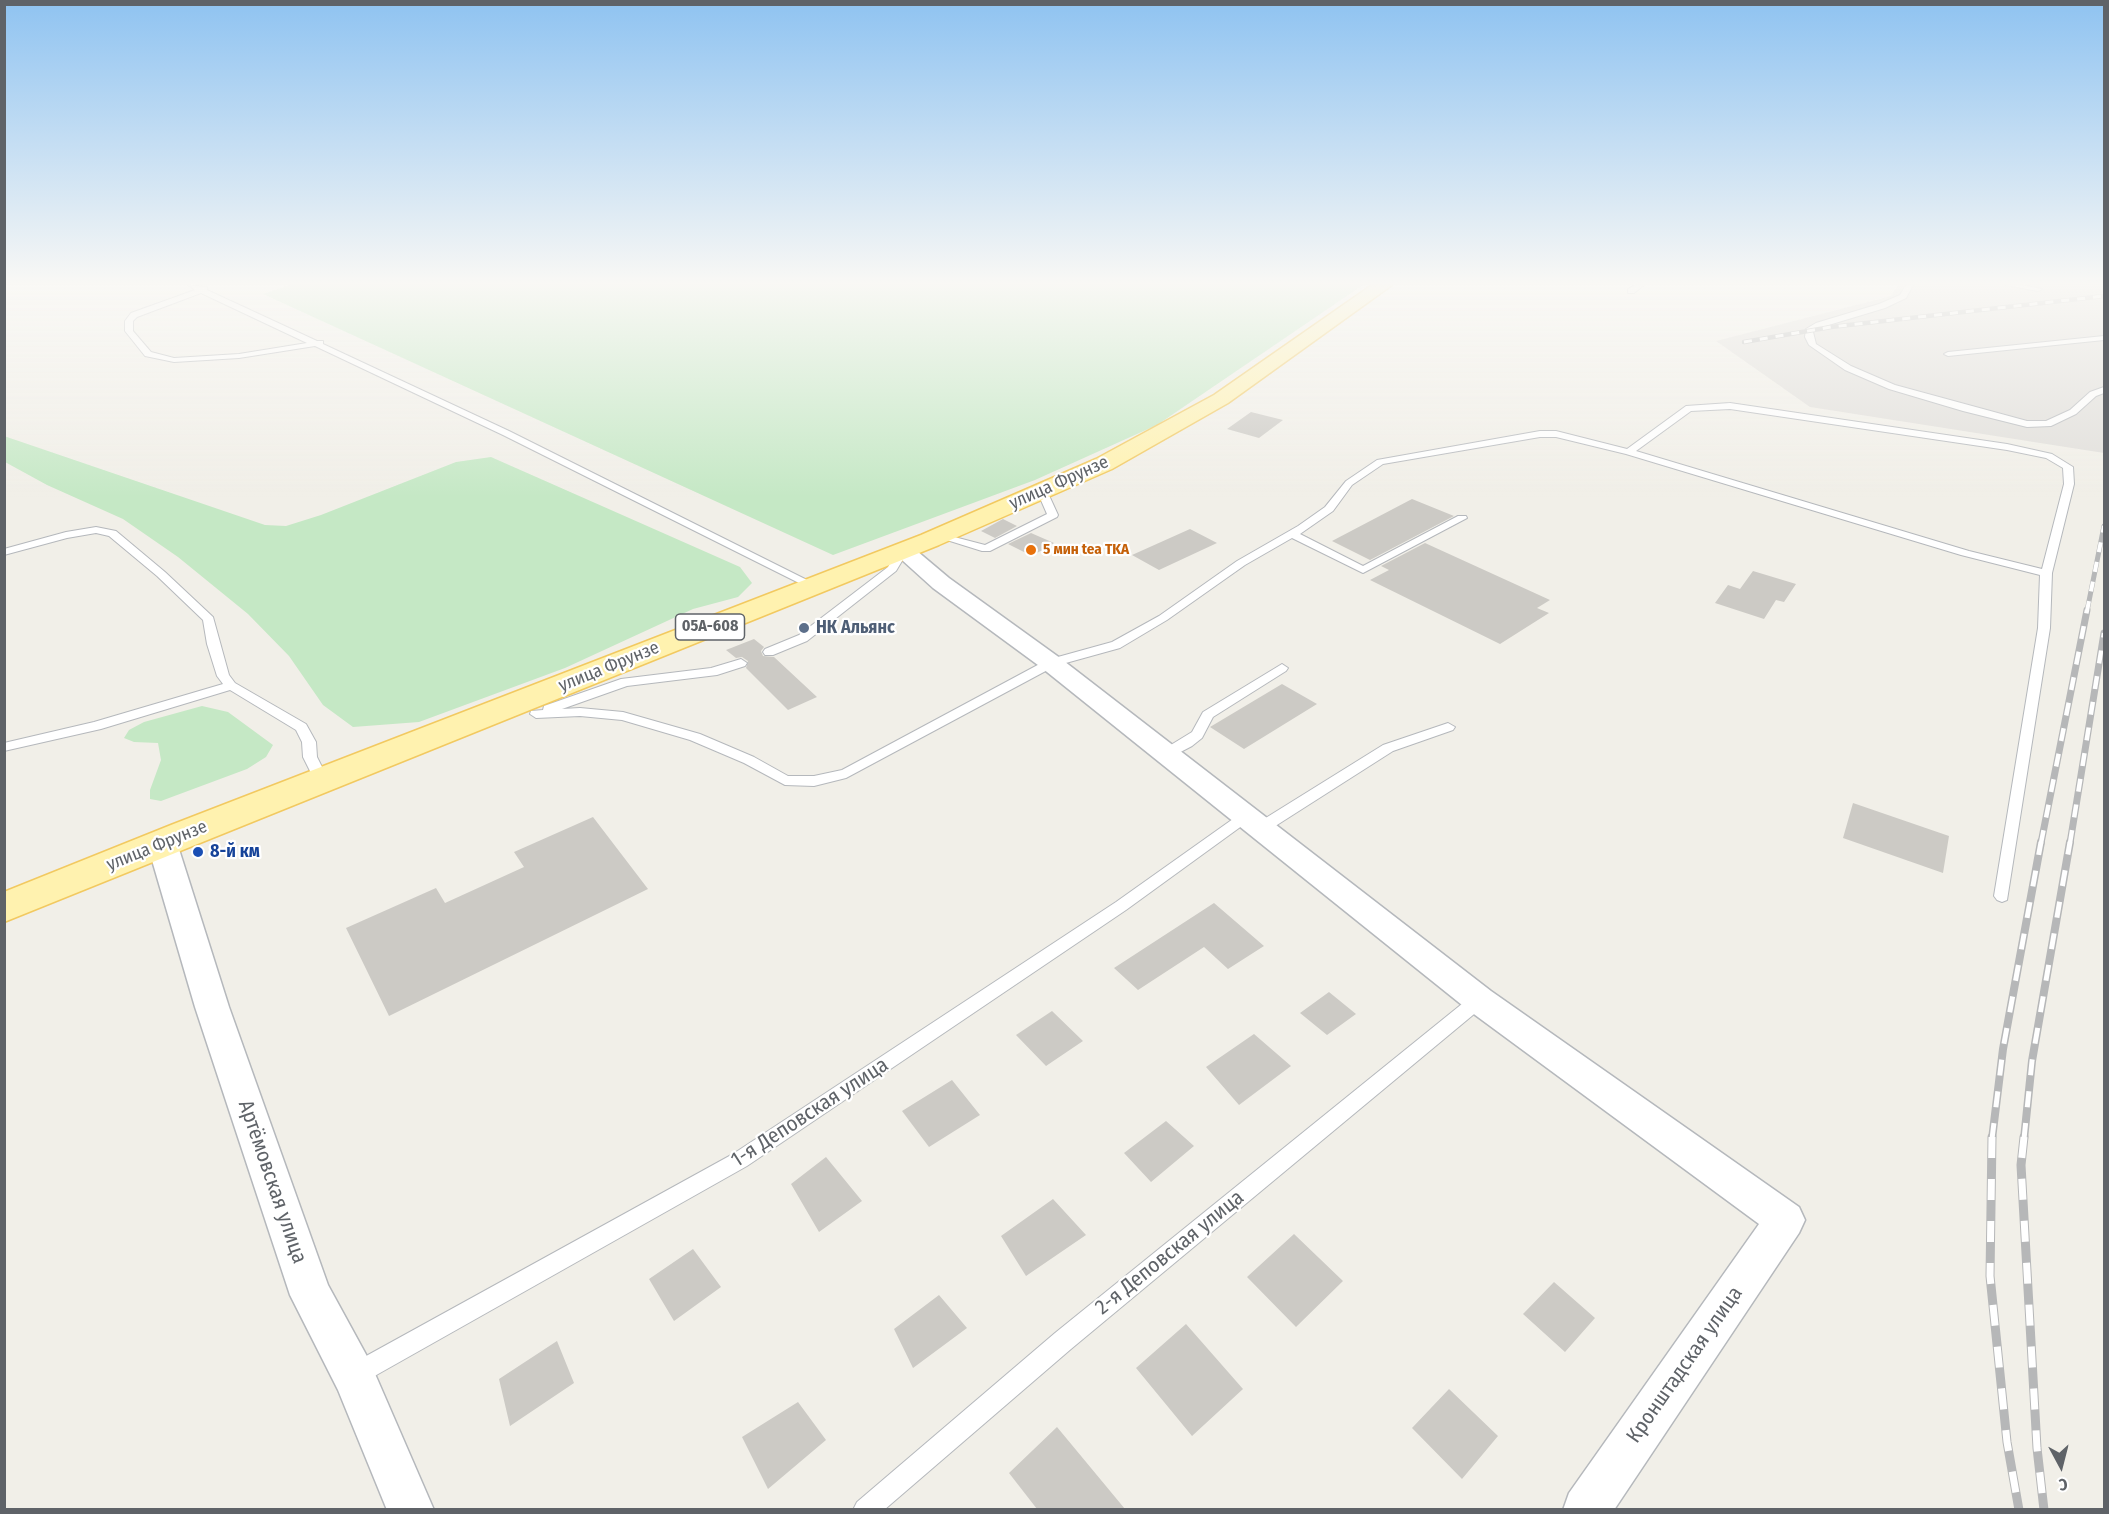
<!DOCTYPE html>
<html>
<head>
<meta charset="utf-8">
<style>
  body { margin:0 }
  #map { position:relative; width:2109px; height:1514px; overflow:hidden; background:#f1efe8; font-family:"Fira Sans Condensed",sans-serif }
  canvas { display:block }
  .frame { position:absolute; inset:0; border:6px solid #5f6368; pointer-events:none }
  .north { position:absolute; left:2031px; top:1436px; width:60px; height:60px; -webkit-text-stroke:4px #fff; paint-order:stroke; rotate:173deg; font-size:16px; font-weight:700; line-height:24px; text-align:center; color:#5f6368 }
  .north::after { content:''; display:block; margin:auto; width:21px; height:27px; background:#5f6368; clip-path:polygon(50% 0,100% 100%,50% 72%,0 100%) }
</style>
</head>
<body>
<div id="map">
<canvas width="2109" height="1514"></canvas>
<div class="frame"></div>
<div class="north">С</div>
</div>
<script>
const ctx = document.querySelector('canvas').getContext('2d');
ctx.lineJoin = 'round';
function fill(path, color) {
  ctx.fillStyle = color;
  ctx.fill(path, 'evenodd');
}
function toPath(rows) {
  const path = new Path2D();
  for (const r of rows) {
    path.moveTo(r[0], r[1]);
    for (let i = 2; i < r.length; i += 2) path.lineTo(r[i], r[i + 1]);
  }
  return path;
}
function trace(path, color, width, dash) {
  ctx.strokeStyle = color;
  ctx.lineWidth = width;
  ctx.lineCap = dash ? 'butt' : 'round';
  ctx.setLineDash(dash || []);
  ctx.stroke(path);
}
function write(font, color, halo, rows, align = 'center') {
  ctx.font = font + ' "Fira Sans Condensed",sans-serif';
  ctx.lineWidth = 4.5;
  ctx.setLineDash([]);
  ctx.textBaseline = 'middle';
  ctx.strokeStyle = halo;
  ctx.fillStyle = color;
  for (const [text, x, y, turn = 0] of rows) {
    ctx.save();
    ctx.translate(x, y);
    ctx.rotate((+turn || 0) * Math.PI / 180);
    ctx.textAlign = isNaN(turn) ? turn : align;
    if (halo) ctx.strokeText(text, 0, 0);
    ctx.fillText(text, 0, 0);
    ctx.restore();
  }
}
fill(toPath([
  [1898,285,2104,285,2104,453,1810,407,1716,341,1891,296]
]), '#e0deda');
fill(toPath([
  [290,285,1363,285,1157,425,1035,480,833,555,263,294],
  [4,436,265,525,286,526,321,515,456,462,491,457,740,567,752,583,738,597,693,609,565,668,419,722,353,727,323,705,289,656,248,614,178,557,123,519,47,485,5,462],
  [202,706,228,712,273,745,266,757,247,769,161,801,150,799,150,790,161,760,158,743,134,742,124,738,129,730,144,722]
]), '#c5e8c5');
fill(toPath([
  [1251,412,1283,420,1259,438,1227,429],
  [1412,499,1454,516,1370,560,1332,541],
  [1003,519,1017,526,995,538,981,531],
  [1190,529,1217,543,1159,570,1132,555],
  [1031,533,1054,543,1032,556,1008,544],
  [1425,543,1550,600,1537,608,1549,613,1500,644,1370,580,1389,570,1381,566],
  [1753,571,1796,584,1784,602,1776,600,1764,619,1715,603,1728,585,1740,589],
  [754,639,764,647,761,651,763,656,774,657,817,697,788,710,746,668,748,661,742,657,736,658,726,650],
  [1282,684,1317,704,1244,749,1210,727],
  [1853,803,1949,836,1943,873,1843,838],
  [593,817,648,889,389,1016,346,928,436,888,445,903,524,867,514,852],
  [1214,903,1264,946,1228,969,1204,947,1138,990,1114,968],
  [1329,992,1356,1014,1327,1035,1300,1013],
  [1052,1011,1083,1041,1046,1066,1016,1035],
  [1254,1034,1291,1066,1239,1105,1206,1067],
  [952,1080,980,1115,929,1147,902,1111],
  [1166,1121,1194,1146,1151,1182,1124,1153],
  [826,1157,862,1201,819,1232,791,1184],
  [1053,1199,1086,1235,1026,1276,1001,1236],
  [1294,1234,1343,1281,1296,1327,1247,1277],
  [693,1249,721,1287,674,1321,649,1279],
  [1554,1282,1595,1318,1565,1352,1523,1314],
  [939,1295,967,1328,913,1368,894,1329],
  [1186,1324,1243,1389,1192,1436,1136,1368],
  [557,1341,574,1383,510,1426,499,1379],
  [1449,1389,1498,1436,1462,1479,1412,1428],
  [798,1402,826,1440,768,1489,742,1437],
  [1057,1427,1125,1509,1037,1509,1009,1473]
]), '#cccac5');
const service = toPath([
  [188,285,207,287,207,290,317,341,323,341,323,344,509,431,819,586,817,588,809,588,503,435,315,346,239,358,174,362,145,356,125,331,125,321,131,313,195,290,188,285],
  [201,293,307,343,239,354,174,358,151,352,133,331,133,321,137,317,201,293],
  [1636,285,1644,285,1634,293,1628,293,1628,289,1636,285],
  [1906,285,1913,285,1906,298,1885,308,1822,327,1813,332,1816,344,1851,366,1895,385,2027,421,2046,421,2070,410,2090,392,2104,387,2104,393,2096,396,2076,414,2051,426,2027,427,1963,411,1889,389,1845,370,1809,345,1805,337,1806,329,1816,323,1879,304,1900,295,1906,285],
  [2006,285,2022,285,2042,289,2038,291,2006,285],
  [2104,336,2104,340,1948,356,1944,354,1948,352,2104,336],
  [1730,403,2007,444,2052,454,2073,467,2074,484,2052,573,2050,628,2007,900,2002,902,1997,900,1994,896,2038,628,2040,575,1961,555,1626,454,1556,437,1540,437,1383,464,1352,485,1333,511,1300,534,1363,566,1458,516,1466,516,1467,518,1363,573,1292,538,1245,565,1167,620,1120,648,1055,666,846,778,814,786,785,785,744,763,690,740,622,720,580,716,536,718,530,714,531,711,543,710,544,706,621,679,711,668,741,659,747,663,745,666,717,675,627,686,562,709,580,708,623,712,700,734,754,757,788,776,814,776,842,770,1047,660,1112,642,1159,616,1237,561,1298,526,1325,507,1346,481,1377,460,1540,431,1556,431,1627,449,1686,406,1730,403],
  [1730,409,2007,450,2046,458,2063,468,2064,484,2042,569,1969,551,1636,451,1691,411,1730,409],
  [1042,488,1047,491,1058,515,1057,517,990,551,982,551,934,536,939,533,985,545,1047,514,1037,491,1042,488],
  [96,527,116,531,165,572,213,617,229,675,235,683,306,724,316,742,317,757,329,781,327,784,317,784,315,781,303,757,302,742,296,730,230,690,101,729,4,751,4,743,94,722,223,684,217,676,207,644,203,620,157,576,109,536,96,533,67,538,4,555,4,549,66,532,96,527],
  [903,548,908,551,896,571,807,641,773,655,765,655,763,652,765,649,799,635,888,567,899,549,903,548],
  [1282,664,1288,668,1286,671,1213,717,1202,738,1192,746,1171,757,1161,757,1159,754,1161,751,1192,732,1203,712,1282,664],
  [1448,723,1455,727,1453,730,1393,751,1266,832,1261,833,1256,832,1254,828,1256,824,1383,745,1448,723],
  [1245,812,1252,817,1250,820,1126,910,747,1166,364,1382,356,1385,348,1382,345,1374,348,1366,733,1154,1116,902,1240,814,1245,812],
  [1479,993,1485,995,1487,1000,1485,1005,1071,1349,884,1510,853,1510,857,1502,1055,1333,1473,995,1479,993]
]);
const minor = toPath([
  [903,545,911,546,949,578,1060,658,1491,991,1799,1207,1805,1220,1799,1233,1614,1510,1563,1510,1569,1493,1759,1224,1467,1009,1042,668,933,588,892,551,895,546,903,545],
  [162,833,172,836,177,843,229,1007,328,1285,369,1360,434,1510,387,1510,338,1390,290,1295,195,1007,147,843,152,836,162,833]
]);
const primary = toPath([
  [1372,285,1392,285,1228,403,1112,469,939,545,4,922,4,892,171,825,921,535,1096,459,1214,395,1372,285]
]);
trace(service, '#b5b8bc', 2);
trace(minor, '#b5b8bc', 3);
trace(primary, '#f2c960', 3);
fill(service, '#fff');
fill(minor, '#fff');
fill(primary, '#fff2af');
const railFar4 = toPath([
  [1744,342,1831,327,2104,296]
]);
const railFar3 = toPath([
  [2087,611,2104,526]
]);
const railFar2 = toPath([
  [2041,843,2087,610],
  [2070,843,2104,633]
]);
const railFar1 = toPath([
  [1992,1139,2003,1049,2041,842],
  [2024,1139,2032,1061,2070,842]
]);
const rail = toPath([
  [1992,1137,1990,1276,2007,1442,2019,1510],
  [2024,1137,2021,1165,2037,1448,2044,1510]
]);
trace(railFar4, '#b6b7b8', 4.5);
trace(railFar3, '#b6b7b8', 5);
trace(railFar2, '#b6b7b8', 7);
trace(railFar1, '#b6b7b8', 8);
trace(rail, '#b6b7b8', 9);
trace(railFar4, '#fff', 3, [8]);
trace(railFar3, '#fff', 4, [10]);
trace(railFar2, '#fff', 4.5, [13]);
trace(railFar1, '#fff', 5, [16]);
trace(rail, '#fff', 7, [21]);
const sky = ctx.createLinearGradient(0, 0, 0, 497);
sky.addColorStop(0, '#8fc3f1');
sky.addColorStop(0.57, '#f9f8f5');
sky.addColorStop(1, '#f9f8f500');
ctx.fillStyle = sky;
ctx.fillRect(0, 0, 2109, 497);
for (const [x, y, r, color] of [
  [1031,550,6,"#e8710a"],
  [804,628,6,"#5c6f8a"],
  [198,852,6,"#1a4fb4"]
]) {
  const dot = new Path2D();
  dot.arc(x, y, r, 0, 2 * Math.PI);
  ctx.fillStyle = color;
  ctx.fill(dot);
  trace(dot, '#fff', 2);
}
write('bold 15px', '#c56008', '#fff', [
  ["5 мин tea TKA",1043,550]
], 'left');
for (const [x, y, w] of [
  [710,627,69]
]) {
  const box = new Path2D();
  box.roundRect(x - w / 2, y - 13, w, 26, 4.5);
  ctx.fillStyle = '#fff';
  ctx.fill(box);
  trace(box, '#5f6368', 1.5);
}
write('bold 16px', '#5f6368', null, [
  ["05А-608",710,627]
]);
write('18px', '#5f6368', '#fff', [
  ["улица Фрунзе",1059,483,-24],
  ["улица Фрунзе",609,667,-22],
  ["улица Фрунзе",157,846,-22]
]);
write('bold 18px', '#4e5e75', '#fff', [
  ["НК Альянс",816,628]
], 'left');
write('bold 18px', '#164399', '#fff', [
  ["8-й км",210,852]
], 'left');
write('21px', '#5f6368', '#fff', [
  ["1-я Деповская улица",810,1113,-33],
  ["Артёмовская улица",272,1182,71],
  ["2-я Деповская улица",1170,1253,-39],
  ["Кронштадская улица",1685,1365,-55]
]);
</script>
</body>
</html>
